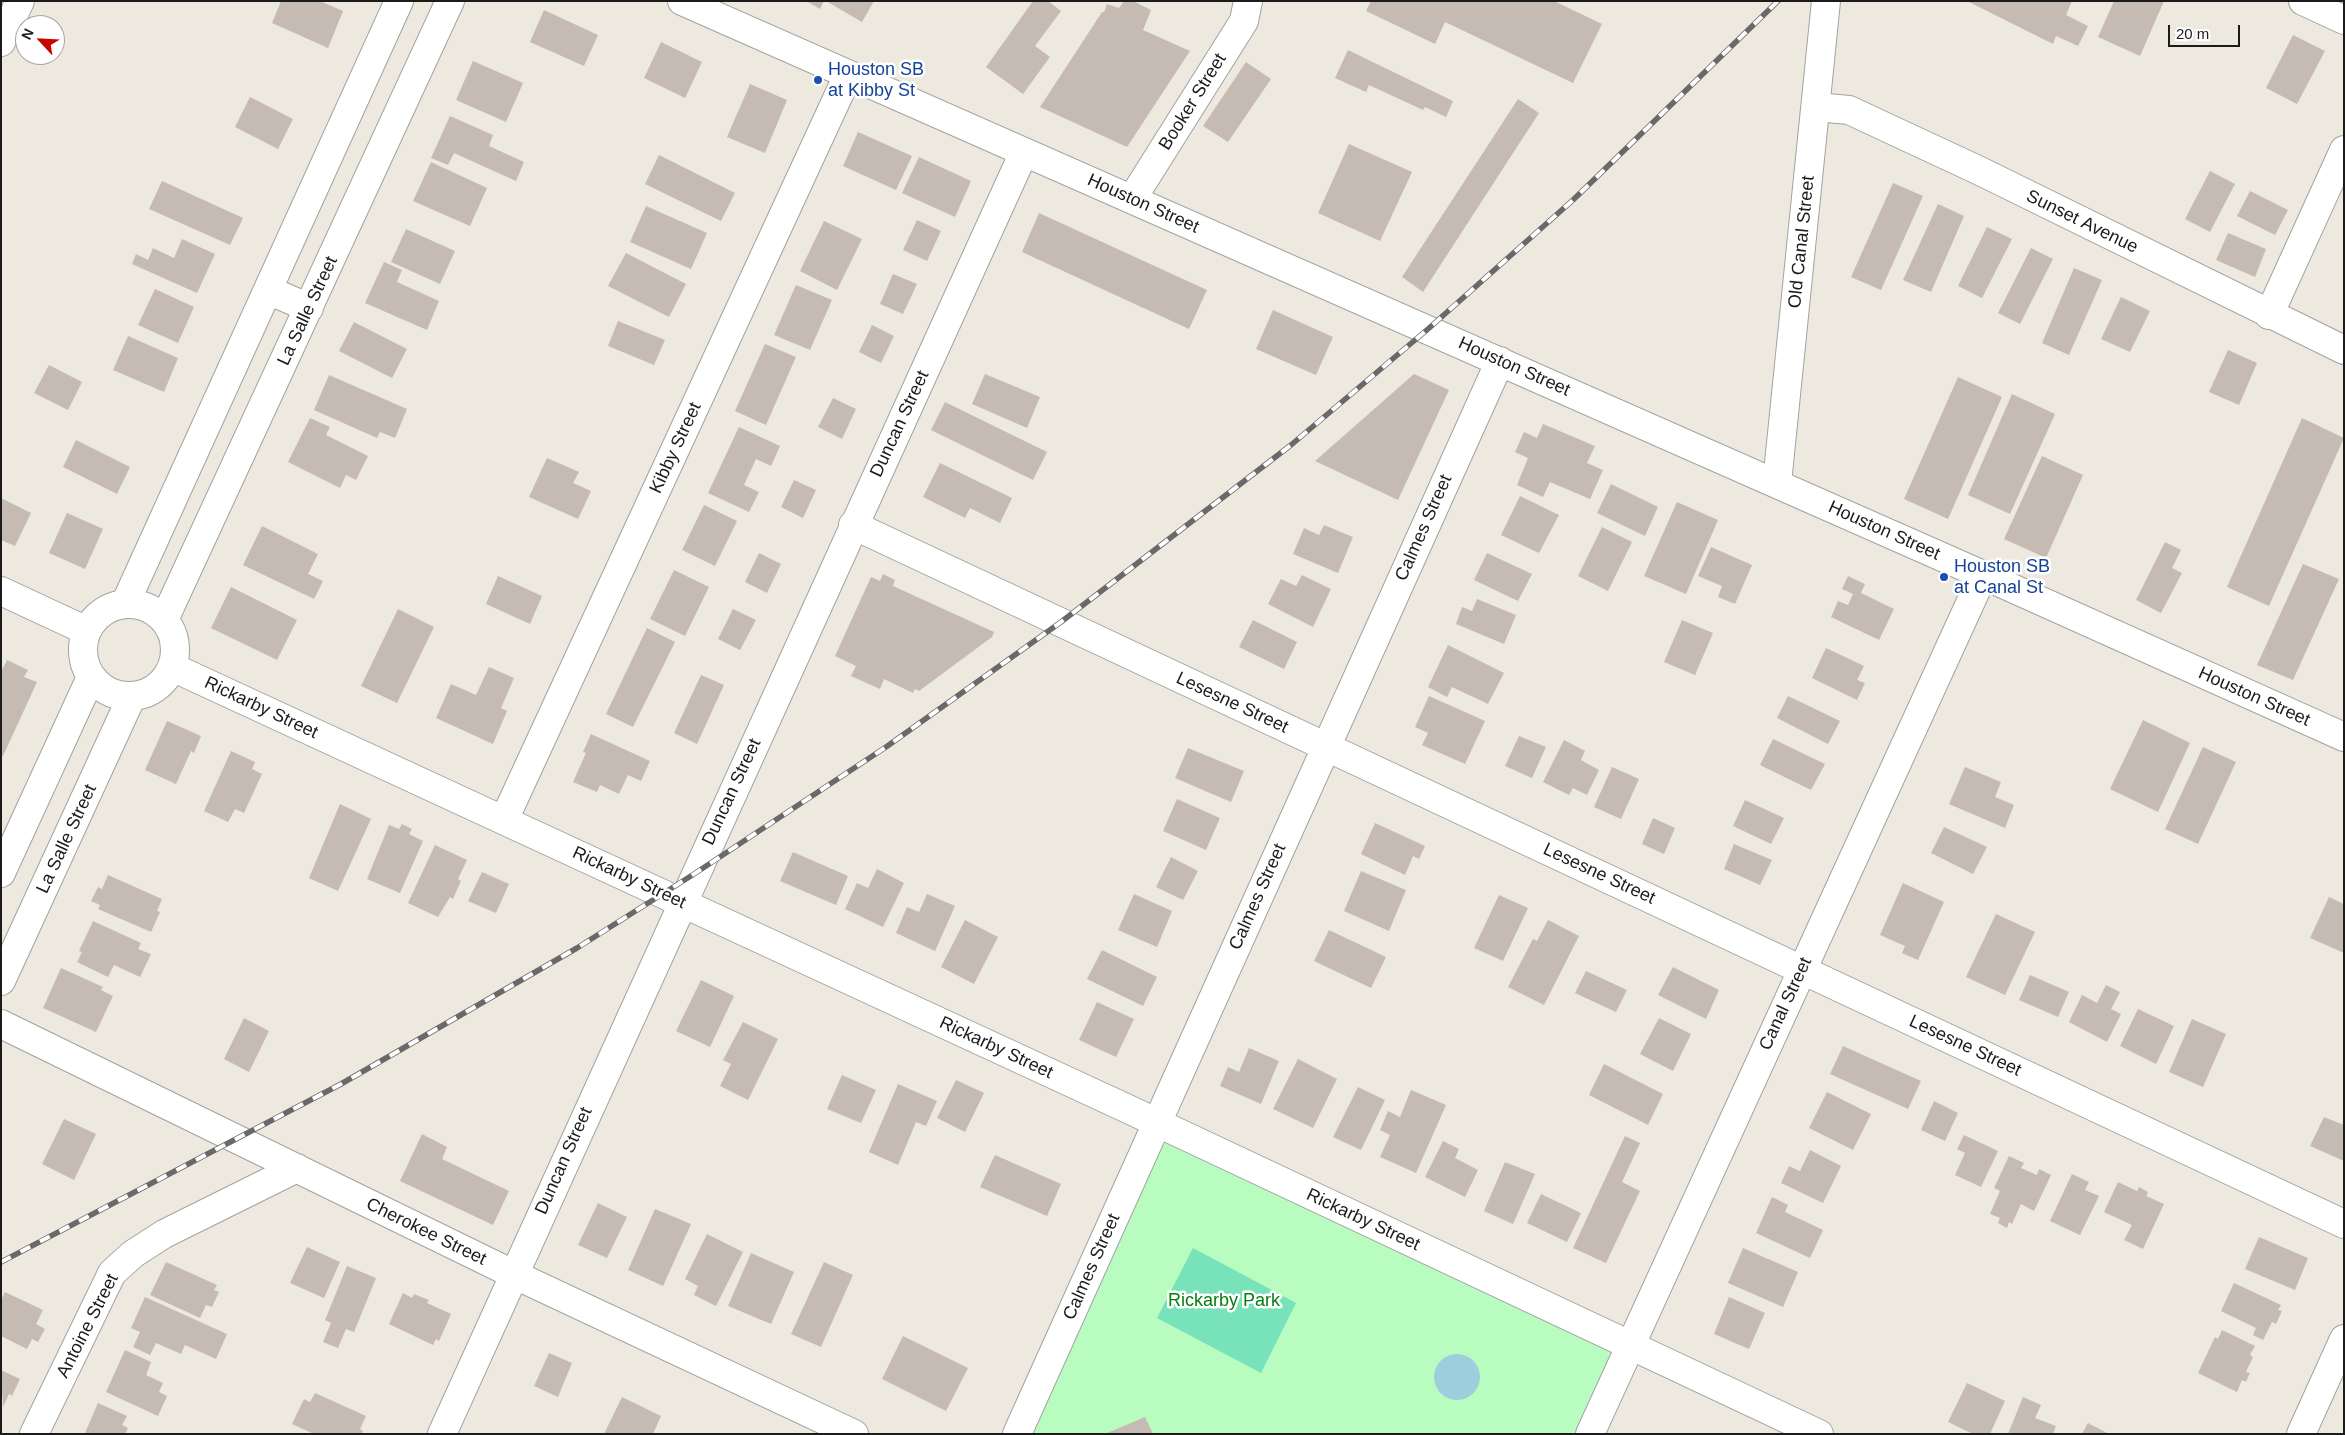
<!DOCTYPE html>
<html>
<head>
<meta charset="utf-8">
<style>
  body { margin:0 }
  #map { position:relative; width:2345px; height:1435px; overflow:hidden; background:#ede9df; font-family:Arial,sans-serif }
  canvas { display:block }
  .frame { position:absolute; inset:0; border:2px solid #1b1b1b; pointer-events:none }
  .north { position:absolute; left:15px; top:15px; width:50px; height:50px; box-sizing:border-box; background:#fff; border:1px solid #a4a4a4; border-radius:50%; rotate:295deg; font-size:14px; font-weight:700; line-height:20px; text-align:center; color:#1b1b1b }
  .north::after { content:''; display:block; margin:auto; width:18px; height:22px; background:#c60400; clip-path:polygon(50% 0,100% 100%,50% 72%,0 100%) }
  .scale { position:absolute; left:2168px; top:25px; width:72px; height:22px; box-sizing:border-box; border:2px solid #1b1b1b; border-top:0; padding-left:6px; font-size:15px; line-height:18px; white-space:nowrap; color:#1b1b1b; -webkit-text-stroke:4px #fff; paint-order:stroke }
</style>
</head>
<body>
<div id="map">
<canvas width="2345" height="1435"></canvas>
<div class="frame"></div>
<div class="north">N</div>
<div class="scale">20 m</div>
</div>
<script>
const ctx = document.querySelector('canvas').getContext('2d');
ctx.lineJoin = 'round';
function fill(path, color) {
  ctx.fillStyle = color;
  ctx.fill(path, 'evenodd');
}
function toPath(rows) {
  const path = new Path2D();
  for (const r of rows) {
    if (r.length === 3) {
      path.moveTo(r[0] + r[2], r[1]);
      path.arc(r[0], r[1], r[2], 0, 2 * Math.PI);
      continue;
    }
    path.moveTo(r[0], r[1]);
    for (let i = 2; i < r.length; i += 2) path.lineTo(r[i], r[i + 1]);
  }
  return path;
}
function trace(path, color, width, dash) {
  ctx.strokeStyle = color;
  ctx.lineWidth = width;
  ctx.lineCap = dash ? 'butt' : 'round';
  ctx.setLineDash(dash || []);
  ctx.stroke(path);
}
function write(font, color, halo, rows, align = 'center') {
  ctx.font = font + ' Arial,sans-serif';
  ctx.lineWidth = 5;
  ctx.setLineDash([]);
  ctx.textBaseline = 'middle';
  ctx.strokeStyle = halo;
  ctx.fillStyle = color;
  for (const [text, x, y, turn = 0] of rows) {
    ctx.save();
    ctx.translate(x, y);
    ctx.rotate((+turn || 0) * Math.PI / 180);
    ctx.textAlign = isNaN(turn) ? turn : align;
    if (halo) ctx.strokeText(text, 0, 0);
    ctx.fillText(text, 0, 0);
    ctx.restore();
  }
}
fill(toPath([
  [1157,1123,1630,1345,1590,1434,1017,1434]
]), '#b8fcbf');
fill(toPath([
  [1193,1248,1296,1303,1261,1373,1157,1318]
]), '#78e2bb');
fill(toPath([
  [1457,1377,23]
]), '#9dcede');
fill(toPath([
  [281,1,320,1,343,11,328,48,272,23],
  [806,1,824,1,820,9],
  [826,1,874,1,862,22],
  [1033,1,1048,1,1061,11,1035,46,1050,57,1023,94,986,67],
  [1124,1,1133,1,1151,10,1143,30,1190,51,1127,147,1040,107,1102,12,1104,12,1107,4,1119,8],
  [1371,1,1554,1,1602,24,1573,83,1445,22,1435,44,1366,11],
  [1967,1,2072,1,2066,15,2088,26,2078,46,2056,36,2053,44],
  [2114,1,2164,1,2140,56,2098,37],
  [544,10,598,35,584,66,530,42],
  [2293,35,2325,51,2297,104,2266,88],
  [661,42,702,62,685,98,644,78],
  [1348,50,1453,101,1446,117,1425,107,1423,110,1369,85,1366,92,1335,78],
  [473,61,523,83,506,122,456,100],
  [1246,62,1271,79,1228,142,1203,126],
  [750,84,787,100,765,153,727,137],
  [250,97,293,119,278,149,235,127],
  [1518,99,1539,113,1423,292,1402,277],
  [450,116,493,135,489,146,524,162,516,181,454,153,448,165,431,158],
  [858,132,912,156,896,190,843,166],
  [1349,144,1412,172,1380,241,1318,213],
  [659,155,735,193,721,221,645,184],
  [919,157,971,181,955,217,902,193],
  [431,162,487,188,470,226,413,201],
  [2210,171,2235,184,2210,232,2185,219],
  [162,181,243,218,230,245,149,209],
  [1893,183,1923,196,1881,290,1851,277],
  [2250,191,2288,210,2275,235,2237,216],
  [1938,204,1964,216,1931,292,1903,280],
  [646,206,707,233,691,269,630,242],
  [1039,213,1207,290,1189,329,1022,252],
  [917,220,941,231,927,261,903,250],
  [824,221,862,239,837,290,800,271],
  [1987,227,2012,239,1982,298,1958,286],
  [406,229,455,251,440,284,391,262],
  [2228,233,2266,249,2255,277,2216,260],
  [182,239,215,254,197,293,132,264,136,254,148,260,153,248,174,258],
  [2031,248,2053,259,2020,324,1998,313],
  [626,253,686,284,669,317,608,286],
  [384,262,402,270,397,282,439,301,427,330,365,303],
  [2074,268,2102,280,2069,355,2042,343],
  [893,274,917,284,903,314,880,304],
  [796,285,832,300,810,350,774,335],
  [155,289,194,307,178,343,138,325],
  [2121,297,2150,311,2130,352,2101,339],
  [1273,310,1333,337,1316,375,1256,349],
  [618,321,665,340,654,365,608,346],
  [354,322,407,349,392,378,339,351],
  [872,325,894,336,881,363,859,352],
  [128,336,178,358,164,392,113,370],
  [765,344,796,357,766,425,735,411],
  [2228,350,2257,363,2239,405,2209,392],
  [49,365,82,382,68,410,34,393],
  [985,374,1040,397,1027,428,972,404],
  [1414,374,1449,390,1398,500,1315,461],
  [329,375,407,409,395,438,380,432,377,438,314,410],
  [1958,377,2002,397,1948,519,1904,499],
  [2012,394,2055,414,2010,514,1968,495],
  [833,398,856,409,842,439,818,427],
  [945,402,1047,452,1033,480,931,430],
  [310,418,330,427,326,435,368,456,356,480,346,475,340,488,288,462],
  [2302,418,2344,438,2269,606,2227,587],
  [1543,424,1595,446,1587,463,1603,470,1590,499,1550,482,1543,497,1517,485,1528,458,1515,452,1524,432,1537,438],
  [739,427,780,446,771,466,756,459,744,485,759,492,749,512,708,493],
  [76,440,130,467,117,494,63,467],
  [2042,456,2083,475,2046,558,2004,539],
  [547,458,579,472,573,483,591,491,578,519,529,497],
  [940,463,1012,498,1000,523,970,508,965,518,923,497],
  [794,480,816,490,803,518,781,507],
  [1611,484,1658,507,1645,536,1597,513],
  [1520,496,1559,515,1539,553,1501,535],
  [1,498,31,513,15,546,1,540],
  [1677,502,1718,520,1686,594,1644,576],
  [704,505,737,521,715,566,682,550],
  [67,513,103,529,85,569,49,553],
  [1324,525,1353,537,1338,573,1293,554,1304,528,1319,535],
  [262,526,318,554,308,574,323,581,314,599,243,565],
  [1602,527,1632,542,1608,591,1578,576],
  [2165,542,2181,550,2172,568,2182,573,2161,613,2136,600],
  [1711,547,1752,565,1735,604,1718,597,1722,586,1698,576],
  [759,553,781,564,767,593,745,582],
  [1487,553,1532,574,1518,601,1474,580],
  [2303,564,2339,579,2293,680,2257,665],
  [674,570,709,587,685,636,650,619],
  [883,574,895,580,893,586,994,632,992,637,919,691,915,689,913,693,884,679,880,689,851,676,856,666,835,656,871,577,880,581],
  [1302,575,1331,589,1313,627,1268,604,1281,579,1296,586],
  [498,576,542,596,530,624,486,604],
  [1848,576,1865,584,1861,593,1894,609,1879,640,1831,617,1838,601,1848,605,1853,594,1842,589],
  [231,587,297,620,277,660,211,628],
  [1477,599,1516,615,1504,644,1456,624,1462,607,1472,611],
  [398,609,434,627,397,703,361,686],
  [733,609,756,620,740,650,718,639],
  [1253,620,1297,642,1284,669,1239,647],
  [1682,620,1713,633,1695,675,1664,662],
  [647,628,675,642,633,727,606,714],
  [1448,645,1504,673,1488,704,1452,687,1447,697,1428,687],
  [1826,648,1864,666,1857,680,1865,683,1857,700,1812,678],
  [7,660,28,670,24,677,37,682,3,756,1,756,1,672],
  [489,667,514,678,501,708,507,711,493,744,436,718,451,684,476,695],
  [701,675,724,685,697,744,674,733],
  [1429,696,1485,721,1465,764,1422,745,1428,733,1415,727],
  [1788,696,1840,721,1828,744,1777,718],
  [2143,720,2190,743,2158,812,2110,789],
  [167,721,201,736,194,753,191,751,176,784,145,770],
  [591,734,650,761,641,781,628,775,619,794,600,785,597,792,573,782,586,753,583,752],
  [1519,736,1546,747,1532,778,1505,766],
  [1773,739,1825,764,1811,790,1760,765],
  [1564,740,1585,751,1581,760,1599,770,1587,795,1573,788,1569,795,1543,782],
  [2203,747,2236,762,2198,844,2165,829],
  [1188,748,1244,771,1231,802,1175,778],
  [231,751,255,762,252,769,262,774,244,813,235,809,228,822,204,811],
  [1612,767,1639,779,1621,819,1594,807],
  [1965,767,2001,782,1995,797,2014,805,2005,828,1949,804],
  [1177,799,1220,818,1206,850,1163,831],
  [1745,800,1784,818,1771,844,1733,826],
  [340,804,371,819,338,891,309,878],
  [1653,818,1675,828,1664,854,1642,844],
  [1375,823,1425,846,1419,859,1413,856,1405,875,1361,854],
  [402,824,412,829,409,834,423,841,400,893,367,879,389,825,399,829],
  [1944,827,1987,847,1973,874,1931,853],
  [1734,844,1772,860,1760,885,1724,869],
  [435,845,467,860,458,879,461,881,453,899,450,897,438,917,408,903],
  [793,852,848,876,836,905,780,881],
  [1171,857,1198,871,1183,900,1156,887],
  [877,869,904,883,883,927,845,909,857,883,868,888],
  [1361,871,1406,890,1389,931,1344,911],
  [482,872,509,884,496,913,468,901],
  [108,875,162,899,157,911,160,912,151,932,98,909,100,905,91,901,98,887,102,889],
  [1903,883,1944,902,1918,960,1902,953,1905,946,1880,935],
  [927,894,955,906,935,951,896,933,907,907,919,912],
  [1134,894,1172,911,1157,947,1118,930],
  [1499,895,1528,908,1503,961,1474,948],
  [2329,897,2344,904,2344,953,2310,938],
  [1996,914,2035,932,2005,995,1966,977],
  [965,920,998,937,974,984,941,967],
  [1548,920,1579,936,1544,1005,1508,987,1533,939,1537,941],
  [93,921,141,943,138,949,151,954,140,977,114,965,108,977,77,962,82,952,79,951],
  [1329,930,1386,957,1371,988,1314,961],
  [1102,950,1157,977,1143,1006,1087,979],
  [1673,967,1719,990,1706,1019,1658,995],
  [61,968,103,987,101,990,113,996,96,1032,43,1008],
  [1586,971,1627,990,1616,1012,1575,993],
  [2030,975,2069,992,2058,1017,2019,1000],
  [701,980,734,996,710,1047,676,1031],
  [2106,985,2120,992,2111,1009,2121,1014,2107,1042,2069,1022,2082,995,2097,1003],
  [1097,1002,1134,1019,1116,1057,1079,1040],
  [2138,1009,2174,1026,2156,1064,2120,1046],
  [244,1018,269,1031,249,1072,224,1059],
  [1659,1018,1691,1034,1673,1071,1640,1054],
  [2192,1019,2226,1034,2203,1087,2169,1072],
  [743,1022,778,1039,748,1100,720,1086,731,1064,723,1060],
  [1843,1046,1921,1081,1908,1109,1830,1074],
  [1249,1048,1279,1061,1261,1104,1220,1086,1228,1067,1239,1072],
  [1298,1059,1337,1079,1313,1128,1273,1109],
  [1604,1064,1663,1094,1648,1125,1589,1095],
  [842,1075,876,1090,861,1123,827,1109],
  [956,1080,984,1093,965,1132,937,1118],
  [898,1084,937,1101,926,1126,916,1122,898,1165,869,1152],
  [1358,1087,1385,1100,1361,1150,1333,1137],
  [1411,1090,1446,1105,1416,1173,1380,1157,1390,1135,1380,1130,1388,1111,1400,1117],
  [1827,1092,1871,1114,1853,1150,1809,1128],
  [1934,1101,1958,1113,1945,1141,1921,1130],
  [2324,1117,2344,1125,2344,1161,2310,1146],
  [64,1119,96,1134,74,1180,42,1164],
  [422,1134,447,1147,442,1159,509,1191,493,1225,400,1181],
  [1964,1135,1998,1151,1981,1187,1955,1175,1965,1153,1957,1149],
  [1625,1136,1640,1143,1622,1182,1640,1191,1606,1263,1573,1248],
  [1443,1141,1459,1149,1455,1158,1478,1170,1465,1197,1425,1177],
  [1810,1150,1841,1166,1823,1203,1781,1183,1789,1166,1800,1171],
  [995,1155,1061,1184,1047,1216,980,1187],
  [2009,1156,2024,1163,2021,1168,2037,1175,2039,1169,2051,1175,2034,1211,2021,1204,2012,1224,2009,1222,2007,1228,1998,1223,2000,1218,1990,1214,2000,1191,1994,1188],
  [1505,1162,1535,1174,1513,1224,1484,1211],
  [2072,1174,2089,1182,2085,1190,2099,1196,2080,1235,2050,1221],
  [2118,1182,2137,1191,2139,1187,2148,1192,2146,1196,2164,1204,2143,1249,2124,1240,2132,1225,2104,1212],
  [1541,1194,1581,1213,1567,1242,1527,1223],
  [1772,1197,1788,1205,1785,1212,1823,1230,1810,1258,1756,1233],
  [598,1203,627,1217,607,1258,578,1245],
  [655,1209,691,1224,663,1286,628,1270],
  [707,1234,743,1252,716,1306,694,1295,698,1286,685,1279],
  [2259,1237,2308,1258,2295,1290,2245,1269],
  [307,1247,340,1262,324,1298,290,1283],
  [1743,1248,1798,1272,1783,1307,1728,1283],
  [751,1253,794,1272,771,1324,728,1306],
  [166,1262,217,1285,214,1290,219,1292,212,1307,206,1305,200,1318,150,1295],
  [824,1262,853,1275,821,1347,791,1334],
  [347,1266,376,1278,354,1332,346,1329,338,1348,323,1342,331,1323,325,1320],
  [2234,1283,2281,1305,2278,1310,2282,1311,2276,1324,2272,1322,2263,1340,2253,1335,2256,1328,2221,1311],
  [5,1292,43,1310,36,1324,45,1329,38,1342,32,1339,27,1349,1,1336,1,1300],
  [403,1293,412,1298,414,1294,429,1300,427,1303,451,1314,439,1341,436,1339,433,1345,389,1324],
  [145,1297,227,1334,216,1359,185,1345,181,1354,156,1343,150,1355,133,1347,140,1332,131,1328],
  [1729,1297,1765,1313,1749,1349,1714,1334],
  [2222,1330,2255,1346,2250,1355,2253,1357,2246,1372,2250,1373,2246,1382,2242,1380,2237,1392,2198,1373,2215,1337,2218,1339],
  [903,1336,968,1368,946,1411,882,1379],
  [125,1350,151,1362,146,1375,163,1383,159,1392,167,1396,158,1416,106,1392],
  [549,1353,572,1363,558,1397,534,1386],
  [1,1370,20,1379,12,1396,9,1394,3,1407],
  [1967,1383,2005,1401,1990,1434,1973,1434,1948,1422],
  [315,1393,366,1416,360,1429,363,1431,361,1434,314,1434,292,1424,304,1399,310,1402],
  [622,1397,661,1416,653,1434,604,1434],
  [2023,1397,2041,1405,2035,1418,2056,1426,2053,1434,2008,1434],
  [98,1403,127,1416,122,1425,128,1428,125,1434,85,1433],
  [1145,1417,1153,1434,1105,1434],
  [2088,1423,2109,1434,2082,1434]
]), '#c5bbb3');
const minor = toPath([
  [682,1,1983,575,2344,737],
  [2303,1,2344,20],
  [1,42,20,1],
  [1816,107,1849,110,1980,171,2344,350],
  [1132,199,1244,21,1248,1],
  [268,290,309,308],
  [2269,315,2344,150],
  [1777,483,1826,1],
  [853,525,2344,1224],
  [1,591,87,631],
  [125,604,399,1],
  [129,650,46],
  [164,620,450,1],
  [172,667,1128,1109,1819,1434],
  [504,820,848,75],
  [1,873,91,677],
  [1,981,132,696],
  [1,1024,513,1274,854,1434],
  [34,1434,112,1273,133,1254,164,1234,297,1168],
  [442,1434,1024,152],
  [1017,1434,1500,361],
  [1590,1434,1983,575],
  [2301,1434,2344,1339]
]);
trace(minor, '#a2a2a2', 30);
trace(minor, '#fff', 28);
const rail = toPath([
  [1,1262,341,1084,577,948,694,874,886,747,1061,622,1291,445,1428,329,1573,200,1778,1]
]);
trace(rail, '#696969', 5.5);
trace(rail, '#fff', 4, [11]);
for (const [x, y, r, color] of [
  [818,80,5,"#1a4fb4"],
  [1944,577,5,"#1a4fb4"]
]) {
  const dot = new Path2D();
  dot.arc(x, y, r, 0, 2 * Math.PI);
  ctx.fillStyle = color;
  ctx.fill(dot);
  trace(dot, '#fff', 2);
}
write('18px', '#164399', '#fff', [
  ["Houston SB",828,70],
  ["at Kibby St",828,91],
  ["Houston SB",1954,567],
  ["at Canal St",1954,588]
], 'left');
write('18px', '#1b1b1b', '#fff', [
  ["Booker Street",1193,102,-58],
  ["Houston Street",1143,204,24],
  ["Sunset Avenue",2082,222,26],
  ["Old Canal Street",1802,242,-84],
  ["La Salle Street",308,311,-65],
  ["Houston Street",1514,367,24],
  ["Duncan Street",900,424,-65],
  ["Kibby Street",676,448,-65],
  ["Calmes Street",1424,528,-66],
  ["Houston Street",1884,531,24],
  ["Houston Street",2254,697,24],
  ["Lesesne Street",1232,703,25],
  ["Rickarby Street",261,708,25],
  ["Duncan Street",732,792,-65],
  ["La Salle Street",67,839,-65],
  ["Lesesne Street",1599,874,25],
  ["Rickarby Street",629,878,25],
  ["Calmes Street",1258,897,-66],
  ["Canal Street",1786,1004,-65],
  ["Lesesne Street",1965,1046,25],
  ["Rickarby Street",996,1048,25],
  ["Duncan Street",564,1161,-66],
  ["Rickarby Street",1363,1220,25],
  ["Cherokee Street",426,1232,26],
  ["Calmes Street",1092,1267,-66],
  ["Antoine Street",88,1326,-63]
]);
write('18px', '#057d11', '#fff', [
  ["Rickarby Park",1224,1301]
]);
</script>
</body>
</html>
